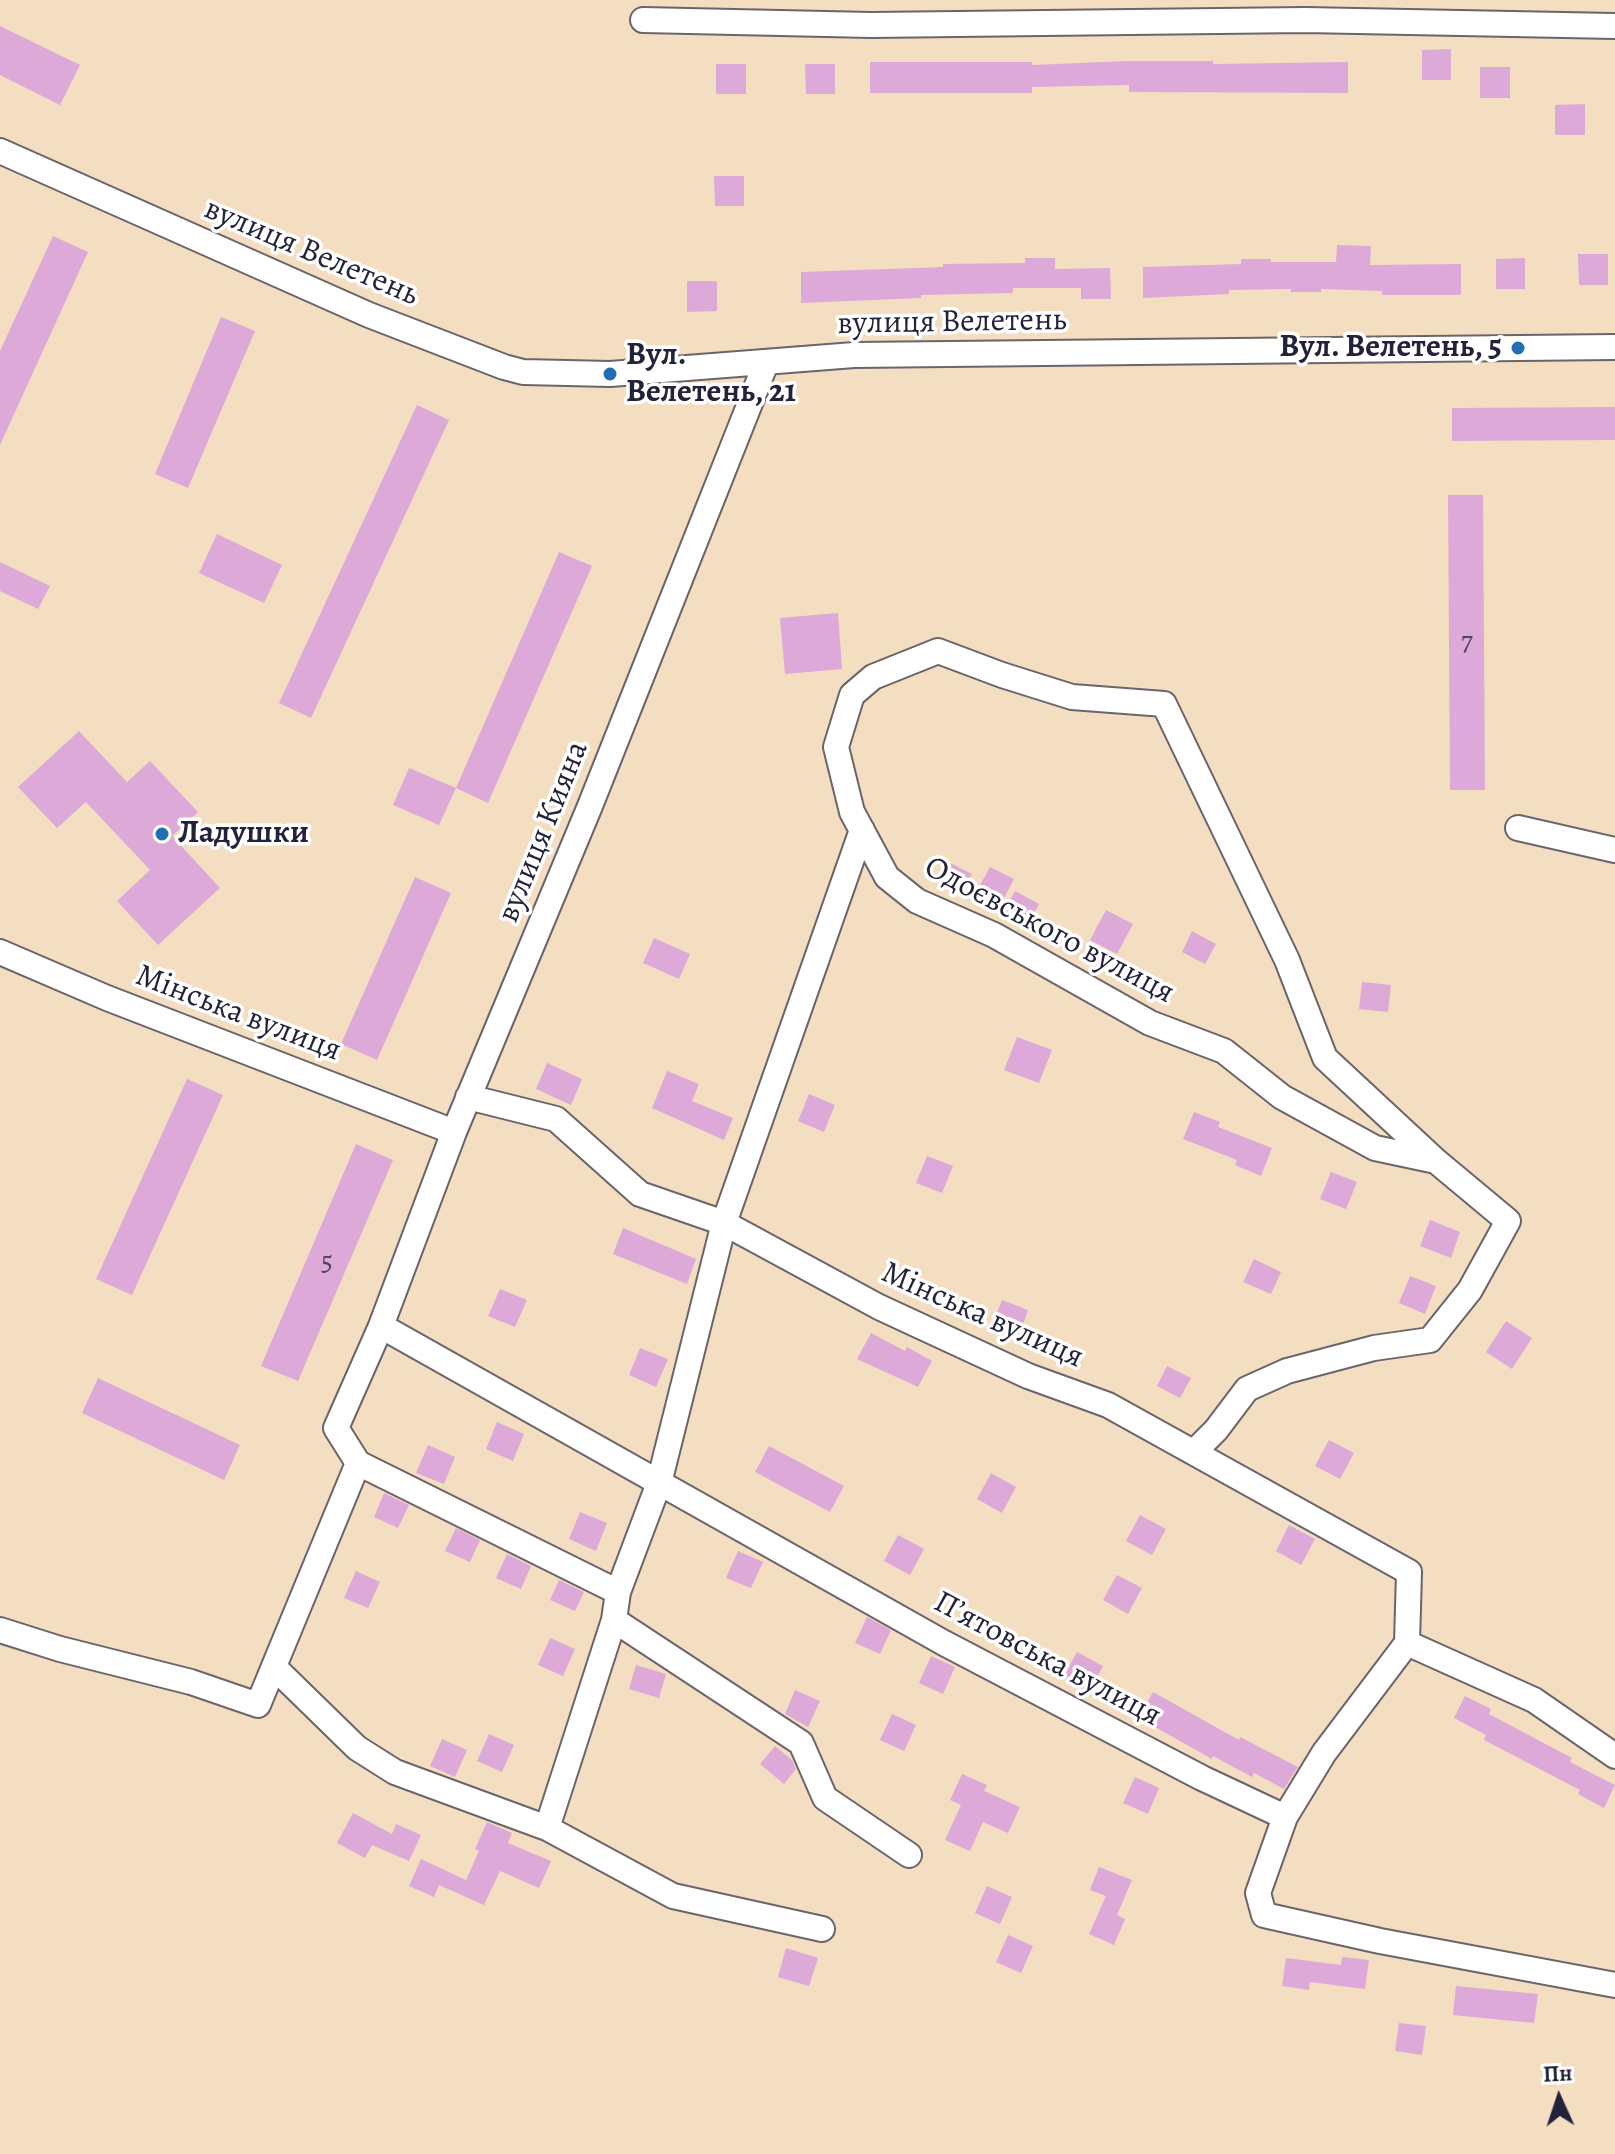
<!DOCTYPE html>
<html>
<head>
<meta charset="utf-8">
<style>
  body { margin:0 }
  #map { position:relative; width:1615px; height:2154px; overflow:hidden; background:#f3dec2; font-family:Alegreya,serif }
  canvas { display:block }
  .north { position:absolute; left:1519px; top:2058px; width:80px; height:80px; -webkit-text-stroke:6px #fff; paint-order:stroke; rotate:357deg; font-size:22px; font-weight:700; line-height:32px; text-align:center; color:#22223b }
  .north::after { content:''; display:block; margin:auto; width:28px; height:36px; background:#22223b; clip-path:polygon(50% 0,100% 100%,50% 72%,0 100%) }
</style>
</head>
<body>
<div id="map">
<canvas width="1615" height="2154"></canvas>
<div class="north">Пн</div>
</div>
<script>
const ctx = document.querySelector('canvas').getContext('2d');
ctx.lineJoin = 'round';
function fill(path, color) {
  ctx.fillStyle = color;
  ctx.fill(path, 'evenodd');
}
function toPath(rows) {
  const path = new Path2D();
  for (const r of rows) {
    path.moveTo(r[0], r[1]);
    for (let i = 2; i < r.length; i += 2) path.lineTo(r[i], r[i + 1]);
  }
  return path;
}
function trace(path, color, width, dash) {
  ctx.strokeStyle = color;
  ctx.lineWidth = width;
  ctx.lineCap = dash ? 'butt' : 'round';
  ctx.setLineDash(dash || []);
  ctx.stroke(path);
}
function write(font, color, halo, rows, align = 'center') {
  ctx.font = font + ' Alegreya,serif';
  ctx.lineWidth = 7;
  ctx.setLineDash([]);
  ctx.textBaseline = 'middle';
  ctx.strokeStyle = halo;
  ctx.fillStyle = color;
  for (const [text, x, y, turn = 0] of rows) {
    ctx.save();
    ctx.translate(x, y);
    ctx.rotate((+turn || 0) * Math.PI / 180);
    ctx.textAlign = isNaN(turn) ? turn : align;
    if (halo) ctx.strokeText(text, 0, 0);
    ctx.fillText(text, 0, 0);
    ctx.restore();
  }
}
fill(toPath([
  [0,26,80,65,60,105,0,75],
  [1451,49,1451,80,1422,80,1422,50],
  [1128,61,1213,61,1213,64,1348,62,1348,93,1129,92,1129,85,1032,87,1032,93,870,93,870,62,1032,62,1032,65],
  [716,64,746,64,746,94,716,94],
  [805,64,835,64,835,94,806,94],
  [1480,67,1510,67,1510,98,1480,98],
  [1585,104,1585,135,1555,135,1555,105],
  [714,176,744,176,744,206,715,206],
  [53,236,88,252,0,445,0,351],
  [1337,245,1371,246,1370,265,1461,264,1461,295,1382,295,1382,291,1321,289,1321,292,1291,292,1291,289,1229,290,1229,294,1143,298,1143,267,1241,264,1241,259,1271,259,1271,262,1336,262],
  [1578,254,1608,254,1608,285,1579,285],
  [1025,258,1055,258,1055,269,1110,268,1111,299,1081,299,1081,288,1013,288,1013,293,921,295,921,298,801,303,801,272,943,267,943,264,1025,263],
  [1525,258,1525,289,1496,289,1496,259],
  [687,281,717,281,717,311,687,312],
  [221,317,255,331,188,488,155,474],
  [417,405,449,420,311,718,279,703],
  [1615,407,1615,440,1452,441,1452,408],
  [1448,495,1483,495,1485,790,1450,790],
  [217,534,282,565,264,603,199,573],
  [559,552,592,566,488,803,456,788],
  [0,562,50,586,38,609,0,591],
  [838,613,842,669,785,674,780,618],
  [79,731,127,782,150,761,198,812,172,836,220,888,158,945,117,901,150,870,86,802,57,828,18,787],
  [409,768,456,788,439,825,393,805],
  [948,862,972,874,961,895,937,882],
  [990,867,1014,879,1003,900,979,887],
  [415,877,451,893,377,1060,341,1044],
  [1015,891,1039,904,1028,924,1004,911],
  [1106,910,1133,924,1117,954,1090,940],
  [1192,931,1216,944,1205,964,1182,952],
  [654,938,690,954,679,979,643,963],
  [1362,982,1391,985,1388,1012,1359,1009],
  [1017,1037,1052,1050,1039,1083,1004,1070],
  [547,1063,582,1079,571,1105,536,1089],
  [667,1071,699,1084,692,1101,733,1118,724,1140,652,1108],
  [187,1079,223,1095,132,1295,96,1279],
  [809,1094,835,1105,824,1132,798,1121],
  [1194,1112,1220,1122,1218,1127,1272,1148,1261,1176,1235,1165,1237,1160,1183,1139],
  [356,1144,393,1160,298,1381,261,1366],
  [927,1156,953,1166,942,1193,916,1183],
  [1331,1172,1357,1182,1346,1209,1320,1199],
  [1430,1220,1460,1232,1451,1258,1420,1246],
  [623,1228,696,1259,687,1284,613,1254],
  [1254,1259,1281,1272,1271,1294,1243,1282],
  [1410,1276,1436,1286,1425,1314,1399,1303],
  [500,1289,527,1300,515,1327,488,1316],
  [1002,1300,1028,1310,1018,1338,991,1327],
  [1506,1321,1532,1338,1512,1369,1486,1352],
  [871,1333,905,1351,907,1347,932,1361,918,1387,857,1359],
  [640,1348,668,1359,656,1387,629,1375],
  [1167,1366,1191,1378,1180,1398,1157,1386],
  [98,1378,240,1445,224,1480,82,1413],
  [497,1422,524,1434,513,1461,486,1449],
  [1329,1440,1354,1453,1340,1479,1315,1466],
  [428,1445,455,1457,444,1484,416,1473],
  [769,1446,844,1486,830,1512,755,1472],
  [991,1473,1016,1487,1002,1513,977,1499],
  [384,1493,409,1505,398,1528,374,1517],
  [580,1512,607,1523,596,1551,569,1539],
  [1140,1515,1166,1529,1152,1555,1126,1541],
  [1289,1525,1315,1539,1301,1565,1276,1551],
  [456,1528,480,1540,470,1562,445,1551],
  [898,1535,924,1549,910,1575,884,1561],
  [738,1551,763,1562,751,1588,726,1578],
  [507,1554,531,1566,521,1589,496,1578],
  [356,1571,380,1582,368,1608,344,1598],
  [1117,1575,1142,1588,1128,1614,1103,1600],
  [559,1580,584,1592,575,1611,550,1600],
  [867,1617,891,1630,880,1654,855,1643],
  [550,1638,575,1649,563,1676,538,1665],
  [1077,1652,1103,1666,1089,1692,1063,1678],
  [931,1656,955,1667,943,1694,919,1683],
  [636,1665,666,1674,659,1698,629,1689],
  [795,1690,820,1701,808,1727,785,1714],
  [1153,1692,1239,1740,1240,1737,1298,1767,1284,1789,1254,1773,1252,1777,1213,1756,1212,1759,1139,1718],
  [1465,1696,1491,1709,1489,1714,1572,1758,1570,1762,1615,1785,1604,1808,1578,1794,1580,1790,1484,1740,1486,1735,1454,1718],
  [892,1714,916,1725,904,1751,880,1740],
  [489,1734,514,1745,502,1772,477,1761],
  [442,1739,467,1750,455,1777,430,1766],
  [775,1746,792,1760,796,1769,784,1784,760,1764],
  [962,1774,987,1785,984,1791,1020,1807,1008,1833,983,1822,970,1851,945,1840,961,1805,950,1800],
  [1135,1777,1159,1788,1148,1814,1123,1803],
  [353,1813,392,1834,396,1824,421,1835,409,1861,372,1845,365,1858,337,1843],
  [487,1822,512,1833,508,1843,551,1861,539,1888,500,1871,484,1905,439,1885,434,1897,409,1886,421,1859,466,1880,479,1851,475,1849],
  [1099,1867,1132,1880,1117,1915,1125,1919,1114,1945,1089,1934,1106,1896,1090,1890],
  [987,1886,1012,1897,1000,1924,975,1913],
  [1008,1935,1033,1946,1021,1973,996,1962],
  [786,1948,818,1958,809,1986,778,1977],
  [1342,1957,1369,1960,1365,1989,1310,1982,1309,1990,1282,1986,1286,1958,1341,1965],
  [1456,1986,1538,1994,1534,2023,1453,2015],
  [1399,2023,1426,2026,1422,2055,1395,2051]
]), '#dda9d8');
const minor = toPath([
  [643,20,871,25,1305,20,1615,26],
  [0,151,369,315,504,367,523,372,610,374,854,355,1615,347],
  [1518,828,1615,850],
  [0,952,107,998,454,1132],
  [468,1097,556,1119,640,1194,724,1223,879,1307,1028,1376,1108,1405,1409,1572,1407,1643,1324,1753,1285,1817,1258,1893,1264,1915,1380,1941,1615,1985],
  [381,1326,944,1643,1202,1778,1285,1817],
  [1194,1452,1216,1430,1247,1389,1287,1371,1374,1348,1430,1340,1470,1290,1508,1221,1436,1161,1375,1148,1282,1097,1224,1051,1150,1023,994,935,917,901,887,877,852,812,836,747,852,695,873,677,938,651,1002,675,1072,697,1164,704,1287,960,1325,1058,1436,1161],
  [358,1463,618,1592],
  [614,1620,801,1743,825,1798,909,1855],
  [0,1630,60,1649,191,1682,258,1705,358,1463,336,1428,381,1326,454,1132,590,806,766,363],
  [1407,1643,1534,1700,1615,1756],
  [274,1667,357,1748,395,1772,547,1828,673,1896,822,1929],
  [547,1828,614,1620,618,1592,659,1483,724,1223,862,830]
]);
trace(minor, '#6b646a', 28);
trace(minor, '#fff', 24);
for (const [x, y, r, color] of [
  [1518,348,8,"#1f6fb2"],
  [610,374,8,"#1f6fb2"],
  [162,834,8,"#1f6fb2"]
]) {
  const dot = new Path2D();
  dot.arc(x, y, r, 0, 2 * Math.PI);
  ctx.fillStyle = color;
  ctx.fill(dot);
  trace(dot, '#fff', 3);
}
write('28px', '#514462', null, [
  ["7",1467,643],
  ["5",327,1263]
]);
write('32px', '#22223b', '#fff', [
  ["вулиця Велетень",311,253,23],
  ["вулиця Велетень",952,323,-1],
  ["вулиця Кияна",544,832,-68],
  ["Одоєвського вулиця",1049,931,28],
  ["Мінська вулиця",238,1014,21],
  ["Мінська вулиця",982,1316,24],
  ["П’ятовська вулиця",1047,1660,28]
]);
write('bold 32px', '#22223b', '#fff', [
  ["Вул. Велетень, 5",1502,348,"right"],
  ["Вул.",626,356],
  ["Велетень, 21",626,393],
  ["Ладушки",178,834]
], 'left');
</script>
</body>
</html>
